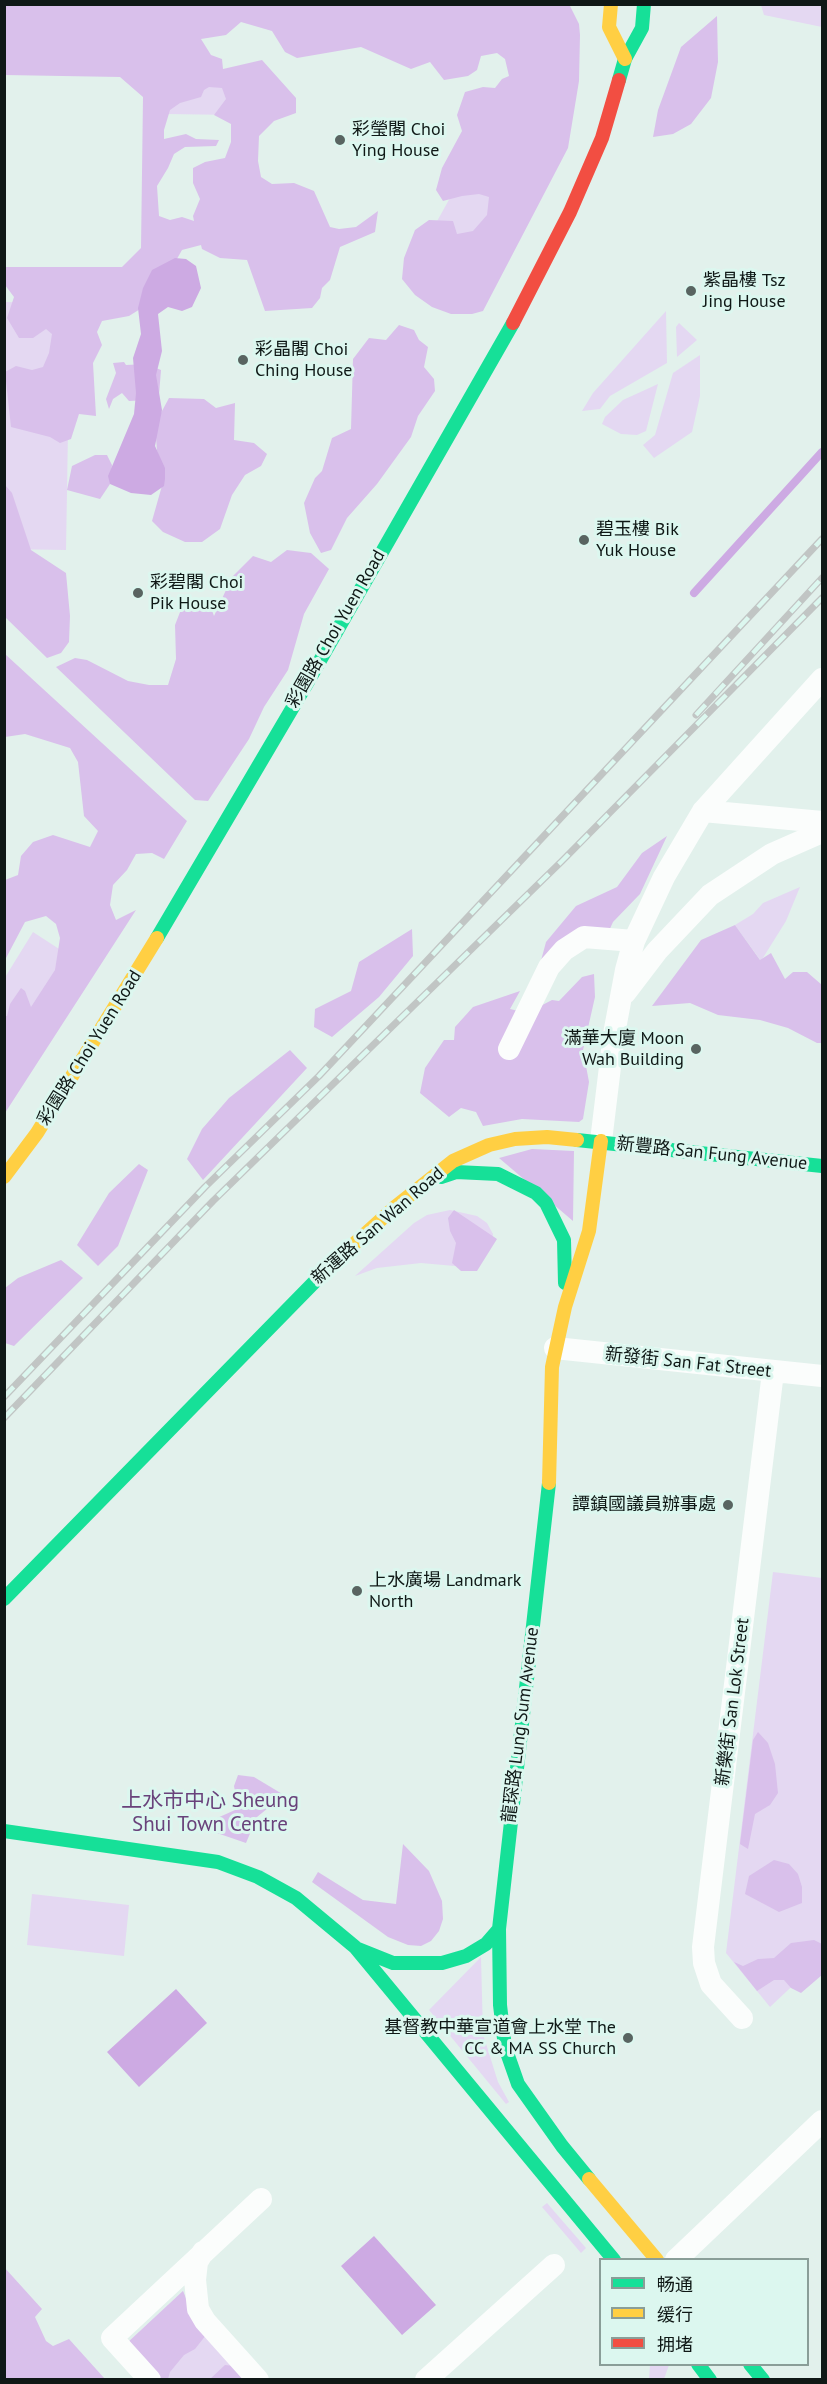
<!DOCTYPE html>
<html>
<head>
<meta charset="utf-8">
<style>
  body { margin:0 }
  #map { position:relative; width:827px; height:2384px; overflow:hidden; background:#e2f1ec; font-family:"PT Sans","Noto Sans SC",sans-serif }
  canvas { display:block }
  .frame { position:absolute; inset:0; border:6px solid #0f1816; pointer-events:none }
  .legend { position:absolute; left:599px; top:2258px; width:210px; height:108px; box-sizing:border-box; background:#dcf7ef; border:2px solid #8a9e98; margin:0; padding:8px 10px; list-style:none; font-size:18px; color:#0f1816 }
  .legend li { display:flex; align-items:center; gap:12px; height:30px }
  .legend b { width:30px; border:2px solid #8a9e98 }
</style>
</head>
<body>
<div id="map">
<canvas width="827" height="2384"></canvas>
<div class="frame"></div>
<ul class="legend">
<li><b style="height:8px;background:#16e098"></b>畅通</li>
<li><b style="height:8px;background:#ffcf43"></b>缓行</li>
<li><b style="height:8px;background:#f24e42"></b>拥堵</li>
</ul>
</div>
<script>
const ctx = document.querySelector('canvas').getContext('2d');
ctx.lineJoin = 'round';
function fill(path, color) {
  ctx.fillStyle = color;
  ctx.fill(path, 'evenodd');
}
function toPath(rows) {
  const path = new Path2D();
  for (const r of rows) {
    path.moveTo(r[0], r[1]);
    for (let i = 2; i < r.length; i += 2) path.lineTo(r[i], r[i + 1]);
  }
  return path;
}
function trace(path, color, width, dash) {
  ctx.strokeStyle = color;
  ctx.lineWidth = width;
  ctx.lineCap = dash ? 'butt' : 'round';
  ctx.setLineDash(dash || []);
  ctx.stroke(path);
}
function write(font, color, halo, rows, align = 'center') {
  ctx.font = font + ' "PT Sans","Noto Sans SC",sans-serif';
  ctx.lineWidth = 6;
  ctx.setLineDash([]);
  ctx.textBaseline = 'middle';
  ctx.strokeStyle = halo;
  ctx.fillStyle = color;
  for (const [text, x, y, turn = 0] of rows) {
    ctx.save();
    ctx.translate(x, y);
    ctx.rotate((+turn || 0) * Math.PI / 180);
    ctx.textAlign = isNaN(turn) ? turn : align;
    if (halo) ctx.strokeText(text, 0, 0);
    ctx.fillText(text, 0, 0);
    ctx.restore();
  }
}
fill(toPath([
  [761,5,822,5,822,27,764,15],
  [167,75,236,75,235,115,166,114],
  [465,171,506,194,467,264,426,241],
  [5,302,60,303,68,431,66,550,5,549],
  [666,311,667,363,610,396,600,409,582,411,593,393],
  [679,323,697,340,677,357,676,327],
  [700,355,700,396,692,432,654,458,643,445,655,435,673,373],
  [658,384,646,431,637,435,621,434,602,424,605,417,623,400],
  [800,887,786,921,761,961,735,925,753,914,763,903],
  [33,932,73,958,23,1039,5,1027,4,979],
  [450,1210,477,1216,487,1223,493,1234,492,1244,480,1264,466,1267,421,1263,377,1268,355,1276,414,1223,427,1215],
  [773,1572,822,1578,822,1958,770,2007,726,1953],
  [32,1894,129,1905,124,1956,27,1945],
  [481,1957,483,2034,498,2082,509,2102,506,2104,429,2010],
  [547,2203,586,2248,581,2253,542,2207],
  [183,2291,186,2302,247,2379,155,2379,125,2345],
  [650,2365,669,2365,664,2379,649,2379]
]), '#e4d8f2');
fill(toPath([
  [569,4,579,24,580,35,579,81,568,148,483,311,472,314,451,314,432,307,415,295,402,279,404,258,415,230,429,220,453,221,457,234,473,231,487,215,489,197,479,194,462,196,443,201,436,190,442,168,462,131,457,115,465,92,483,87,495,88,502,79,509,76,505,59,497,53,481,56,477,70,468,76,444,80,430,62,411,69,361,47,297,58,285,52,272,31,241,22,226,35,201,39,211,55,222,59,223,69,262,60,296,98,296,113,274,121,259,136,258,161,261,177,272,184,294,183,314,191,330,227,339,229,356,227,378,211,375,232,340,247,330,280,322,288,320,298,312,308,265,311,247,260,220,258,202,249,201,245,182,250,153,301,129,316,102,321,97,332,102,345,93,363,96,416,79,414,71,439,60,443,50,437,11,427,5,372,16,366,32,370,43,367,49,353,52,334,46,329,33,338,19,338,7,318,14,297,5,285,5,267,122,267,141,248,143,97,120,77,5,75,5,5],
  [209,87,222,88,226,99,214,115,231,124,231,142,225,158,205,162,193,168,193,183,200,199,193,216,194,221,182,217,170,220,159,216,157,186,168,168,174,154,185,147,216,146,219,140,196,139,186,134,164,139,164,130,170,110,180,103,201,97,204,90],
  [717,16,718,62,711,98,691,124,673,134,653,137,658,110,681,47],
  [399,325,414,330,419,340,428,347,424,367,434,379,435,391,418,416,411,437,377,484,347,518,331,550,321,553,310,533,304,503,315,478,322,471,332,438,351,429,353,359,369,338,386,340],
  [124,362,126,365,146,364,161,370,159,395,149,400,129,401,122,393,113,399,109,409,106,399,116,373,113,363],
  [169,398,204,399,216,408,235,403,234,440,254,443,267,454,261,466,245,475,232,495,220,529,202,542,185,542,163,532,152,521,165,475,157,451,155,424],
  [95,455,107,455,112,465,110,484,100,499,67,490,72,466],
  [5,485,12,493,31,550,66,573,70,616,69,642,61,653,47,658,5,617],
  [287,550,311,553,329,569,304,614,288,670,264,707,249,739,208,801,195,800,56,667,75,658,87,660,128,681,149,685,168,685,176,659,175,625,182,607,209,602,214,616,232,577,253,556,271,562],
  [5,654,187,821,164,859,152,853,136,854,127,870,113,885,110,905,116,920,136,910,5,1113,5,1016,7,1016,10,1004,21,988,25,991,31,1007,55,970,60,938,56,924,46,916,25,922,5,960,5,880,18,875,21,856,33,842,53,835,90,847,98,831,84,816,78,762,70,748,25,734,5,737],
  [667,836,640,894,613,922,608,933,539,968,546,942,576,906,617,887,642,853],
  [735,925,760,960,771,953,785,979,793,972,807,972,822,985,822,1043,817,1043,788,1028,760,1020,718,1015,690,1003,652,1006,701,940],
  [412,929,413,956,379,997,332,1037,314,1027,315,1009,351,991,359,962],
  [594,974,595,997,583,1050,589,1082,583,1119,579,1122,522,1119,483,1126,476,1112,461,1108,449,1117,420,1093,425,1068,444,1040,454,1040,455,1027,473,1007,520,991,510,1009,527,1013,552,1000,559,1001,582,977],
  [290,1050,307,1068,203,1180,187,1159,202,1129,229,1098],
  [532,1149,574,1151,573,1221,499,1158],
  [139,1164,148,1170,118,1246,98,1266,77,1245,109,1193],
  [454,1210,497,1239,477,1271,461,1271,452,1263,456,1243,450,1231,448,1218],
  [61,1260,83,1278,14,1346,5,1343,5,1288,18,1278],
  [758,1732,768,1743,775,1764,778,1793,770,1805,755,1814,748,1849,740,1844,753,1740],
  [238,1775,254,1777,284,1795,257,1817,246,1843,211,1831,206,1823,235,1810,236,1797,234,1786],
  [403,1844,429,1871,442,1901,443,1919,439,1931,431,1941,421,1946,408,1945,388,1937,312,1882,318,1872,363,1900,396,1904],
  [774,1860,789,1864,798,1874,802,1887,802,1903,779,1912,745,1894,749,1876],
  [814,1940,822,1944,822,1975,801,1993,791,1988,784,1980,774,1980,757,1991,734,1962,743,1966,758,1959,774,1958,791,1943],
  [4,2267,42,2309,35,2317,46,2341,53,2346,69,2339,105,2379,5,2379],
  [183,2291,198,2327,206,2335,195,2349,184,2355,170,2372,168,2379,155,2379,125,2345],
  [225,2365,234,2366,247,2380,209,2380]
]), '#d9c0eb');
fill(toPath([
  [175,258,186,259,196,266,201,288,192,307,182,311,168,307,158,314,162,351,156,375,162,410,155,446,165,468,165,479,164,486,151,495,131,493,110,484,108,476,134,414,136,393,133,358,141,334,138,308,143,288,152,270],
  [176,1989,207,2023,139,2087,107,2052],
  [374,2236,436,2305,402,2335,341,2266]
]), '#cdaae3');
trace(toPath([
  [694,593,822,452]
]), '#cdaae3', 8);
trace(toPath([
  [703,811,822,822],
  [625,993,657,951,710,895,772,854,822,832],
  [509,1049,549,967,564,950,584,937,634,941],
  [601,1141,614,1034,626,970,634,941,664,877,703,811,822,679],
  [555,1348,822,1376],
  [742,2018,711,1984,704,1963,703,1947,773,1372],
  [203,2252,197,2262,195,2280,198,2309,205,2321,258,2380],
  [676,2260,822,2121],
  [150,2380,112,2338,261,2199],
  [426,2380,554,2265]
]), '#fbfdfc', 22);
trace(toPath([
  [619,80,625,59,642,28,644,4],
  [157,938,306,685,513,323],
  [577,1140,822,1166],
  [441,1177,456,1172,498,1174,536,1193,546,1203,564,1240,565,1283],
  [549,1483,499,1929,500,2005,505,2047,518,2084,562,2146,589,2179],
  [4,1599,333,1263],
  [4,1831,218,1862,258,1877,296,1898,355,1947,614,2260],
  [358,1949,393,1963,442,1963,466,1956,486,1944,499,1929],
  [698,2364,710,2380],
  [750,2364,763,2380]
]), '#16e098', 14);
trace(toPath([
  [611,4,609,27,625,59],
  [4,1177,37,1133,157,938],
  [333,1263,395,1207,453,1161,489,1145,515,1139,547,1137,577,1140],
  [549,1483,552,1367,565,1307,589,1231,601,1141],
  [589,2179,657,2260]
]), '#ffcf43', 14);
trace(toPath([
  [513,323,570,212,602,138,619,80]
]), '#f24e42', 14);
const rail = toPath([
  [696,715,822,578],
  [4,1397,205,1187,319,1076,822,539],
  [4,1418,213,1201,562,861,822,598]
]);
trace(rail, '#c1c5c4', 7);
trace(rail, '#dcf7ef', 4.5, [14]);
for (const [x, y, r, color] of [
  [340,140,6,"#596461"],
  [691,291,6,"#596461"],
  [243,360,6,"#596461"],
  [584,540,6,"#596461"],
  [138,593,6,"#596461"],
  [696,1049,6,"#596461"],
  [728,1505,6,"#596461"],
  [357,1591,6,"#596461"],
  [628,2038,6,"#596461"]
]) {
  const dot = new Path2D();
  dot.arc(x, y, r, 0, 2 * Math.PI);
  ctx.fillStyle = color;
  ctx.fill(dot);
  trace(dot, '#dcf7ef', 2);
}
write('18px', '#0f1816', '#dcf7ef', [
  ["彩瑩閣 Choi",352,130],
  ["Ying House",352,151],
  ["紫晶樓 Tsz",703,281],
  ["Jing House",703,302],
  ["彩晶閣 Choi",255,350],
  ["Ching House",255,371],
  ["碧玉樓 Bik",596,530],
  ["Yuk House",596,551],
  ["彩碧閣 Choi",150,583],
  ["Pik House",150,604],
  ["滿華大廈 Moon",684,1039,"right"],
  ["Wah Building",684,1060,"right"],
  ["譚鎮國議員辦事處",716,1505,"right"],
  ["上水廣場 Landmark",369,1581],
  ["North",369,1602],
  ["基督教中華宣道會上水堂 The",616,2028,"right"],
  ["CC & MA SS Church",616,2049,"right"]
], 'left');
write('18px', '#0f1816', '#dcf7ef', [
  ["彩園路 Choi Yuen Road",336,629,-60],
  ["彩園路 Choi Yuen Road",90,1048,-58],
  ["新豐路 San Fung Avenue",712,1154,6],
  ["新運路 San Wan Road",378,1226,-41],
  ["新發街 San Fat Street",688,1363,6],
  ["新樂街 San Lok Street",733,1702,-83],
  ["龍琛路 Lung Sum Avenue",521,1725,-83]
]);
write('21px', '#69427b', '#dcf7ef', [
  ["上水市中心 Sheung",210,1801],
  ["Shui Town Centre",210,1825]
]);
</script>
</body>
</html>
